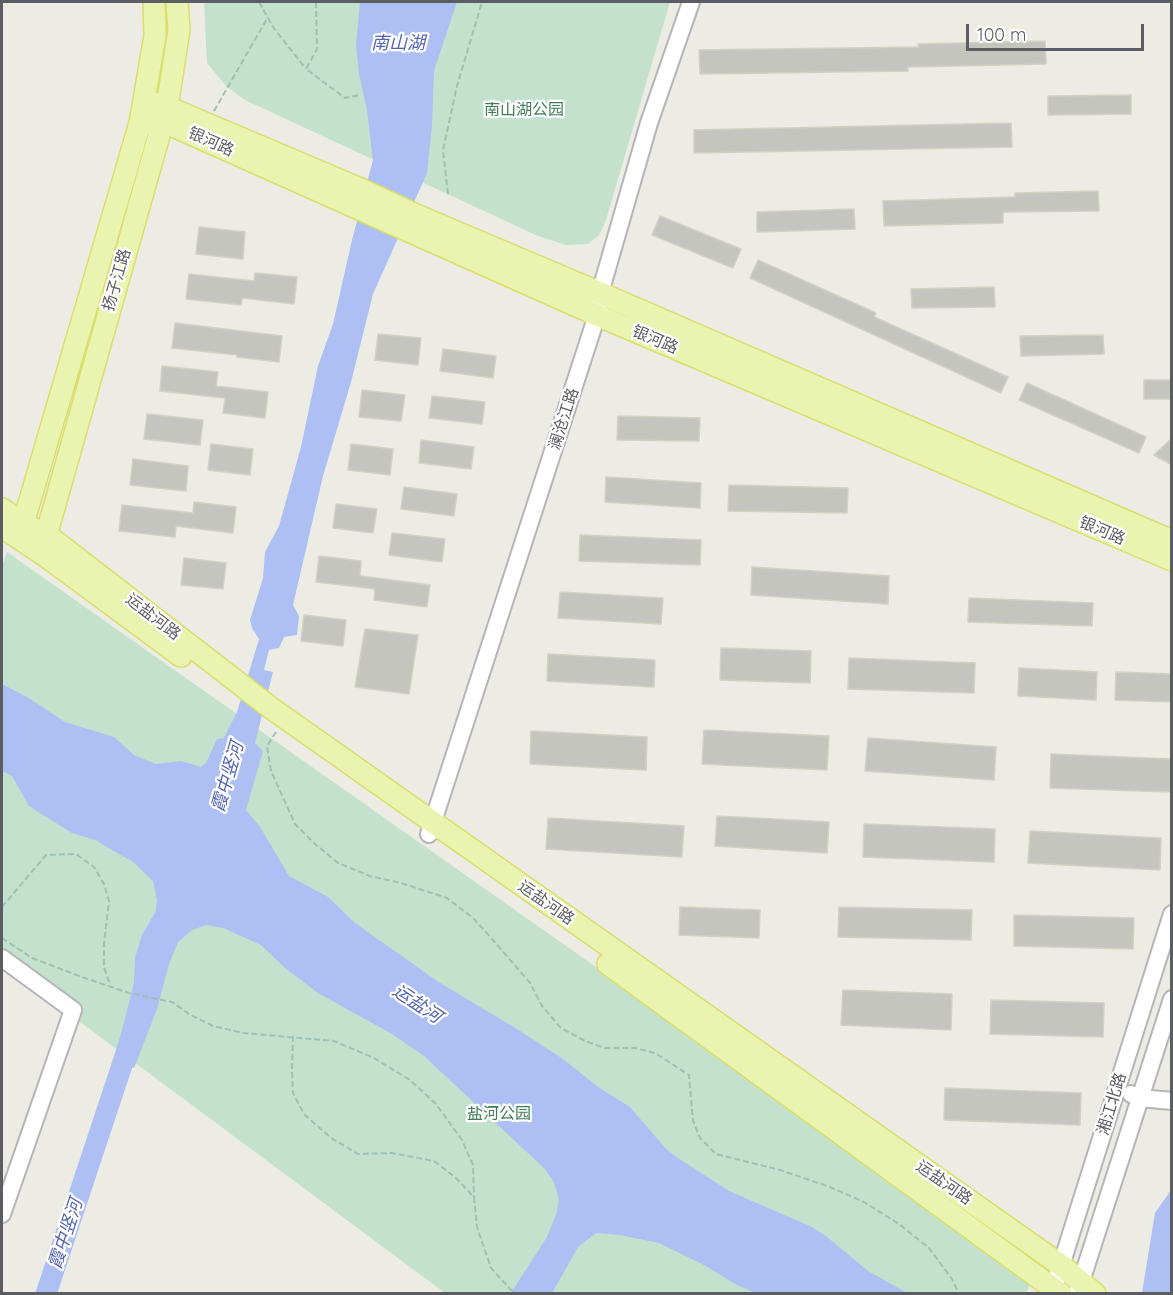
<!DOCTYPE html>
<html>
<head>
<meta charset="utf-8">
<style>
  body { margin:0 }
  #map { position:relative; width:1173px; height:1295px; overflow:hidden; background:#ecece4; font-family:Quicksand,sans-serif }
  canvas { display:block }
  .frame { position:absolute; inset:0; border:3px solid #5c5d62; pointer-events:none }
  .scale { position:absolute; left:966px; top:24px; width:178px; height:27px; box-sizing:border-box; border:3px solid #5c5d62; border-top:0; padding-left:8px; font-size:18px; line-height:21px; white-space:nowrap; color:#5c5d62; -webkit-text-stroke:4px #fff; paint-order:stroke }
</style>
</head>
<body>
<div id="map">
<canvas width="1173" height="1295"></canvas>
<div class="frame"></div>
<div class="scale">100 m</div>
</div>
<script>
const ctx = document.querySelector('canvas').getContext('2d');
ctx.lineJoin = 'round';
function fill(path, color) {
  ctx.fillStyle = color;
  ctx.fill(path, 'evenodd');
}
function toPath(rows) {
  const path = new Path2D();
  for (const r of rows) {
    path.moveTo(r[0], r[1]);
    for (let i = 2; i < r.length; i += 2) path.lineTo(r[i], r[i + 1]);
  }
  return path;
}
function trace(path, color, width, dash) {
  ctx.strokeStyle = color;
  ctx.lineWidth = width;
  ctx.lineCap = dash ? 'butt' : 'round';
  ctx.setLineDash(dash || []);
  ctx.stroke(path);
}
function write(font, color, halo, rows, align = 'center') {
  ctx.font = font + ' Quicksand,"Noto Sans SC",sans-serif';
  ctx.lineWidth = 4.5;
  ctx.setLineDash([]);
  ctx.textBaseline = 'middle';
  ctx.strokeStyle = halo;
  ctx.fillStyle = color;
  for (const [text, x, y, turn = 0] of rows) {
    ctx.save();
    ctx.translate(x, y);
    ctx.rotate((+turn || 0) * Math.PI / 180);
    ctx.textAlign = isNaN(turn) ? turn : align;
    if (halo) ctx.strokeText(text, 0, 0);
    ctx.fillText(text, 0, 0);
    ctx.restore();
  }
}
fill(toPath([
  [204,2,670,2,606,220,599,235,588,244,566,245,538,236,245,100,227,87,207,63],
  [7,552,1033,1275,1026,1294,445,1293,2,964,2,567]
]), '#c4e1cd');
fill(toPath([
  [360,2,457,2,434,71,432,125,427,173,373,294,351,382,323,476,293,605,299,616,297,635,284,637,279,648,269,650,264,670,273,672,255,743,263,751,246,810,260,827,289,876,328,897,355,923,437,981,517,1029,563,1059,598,1087,630,1107,666,1149,681,1160,729,1191,812,1227,827,1237,868,1271,907,1293,756,1293,735,1284,704,1265,659,1243,620,1235,596,1233,578,1247,552,1293,511,1293,547,1237,557,1212,559,1199,554,1182,544,1168,424,1056,392,1034,318,993,285,968,261,945,223,928,206,925,192,930,178,942,169,964,157,1009,134,1068,114,1061,134,983,135,958,142,935,156,911,157,900,153,881,133,862,95,840,72,833,29,806,12,776,2,771,2,684,27,697,65,722,114,737,134,755,156,764,181,761,201,767,206,763,217,739,224,738,237,712,259,639,252,628,250,620,263,578,265,552,279,526,301,447,318,366,333,324,352,240,373,160,367,110,359,74,356,45],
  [1171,1190,1171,1293,1142,1293,1155,1213]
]), '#adbff3');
trace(toPath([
  [46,1294,131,1038]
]), '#adbff3', 21);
const building = toPath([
  [1045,41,1046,64,908,67,908,71,700,74,699,50,919,47,918,44,1045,41],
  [1131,95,1131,114,1048,115,1048,96,1131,95],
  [1011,123,1012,147,694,153,694,130,1011,123],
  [1098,191,1099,211,1003,212,1003,223,884,226,883,201,1015,197,1015,193,1098,191],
  [854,209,855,229,757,232,757,212,854,209],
  [660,216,741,249,733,268,652,235,660,216],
  [199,227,245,232,243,259,196,254,199,227],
  [758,260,876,313,874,317,1008,377,1001,393,750,278,758,260],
  [255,273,297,277,294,304,242,298,241,305,186,299,189,274,254,281,255,273],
  [994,287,995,307,912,308,911,289,994,287],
  [175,323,282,336,279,362,237,357,237,355,172,348,175,323],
  [378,334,421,338,418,365,375,360,378,334],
  [1103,335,1104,354,1021,356,1020,336,1103,335],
  [443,349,496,356,493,378,440,371,443,349],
  [162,366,218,372,216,386,268,392,265,418,223,413,225,398,160,391,162,366],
  [1144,380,1172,380,1172,399,1144,399,1144,380],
  [1027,383,1146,437,1139,453,1019,400,1027,383],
  [362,390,405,395,401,421,359,417,362,390],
  [432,396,485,402,482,424,429,418,432,396],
  [147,414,203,420,200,445,144,439,147,414],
  [618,416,700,418,699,441,617,440,618,416],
  [1172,438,1172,465,1154,455,1172,438],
  [421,440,474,447,471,469,419,463,421,440],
  [211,444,253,449,250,475,208,470,211,444],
  [351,444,393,449,390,475,348,470,351,444],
  [133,459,188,466,186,491,130,485,133,459],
  [606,477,701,483,700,508,605,502,606,477],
  [729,485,848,488,847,513,728,511,729,485],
  [404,487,457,494,454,516,401,509,404,487],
  [194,502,236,507,233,533,176,526,175,537,119,531,122,505,193,513,194,502],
  [336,504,377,509,373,533,333,528,336,504],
  [392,533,445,539,442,562,389,555,392,533],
  [580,535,701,540,700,565,579,561,580,535],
  [319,556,361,561,360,576,430,585,427,607,374,600,375,589,316,582,319,556],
  [184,558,226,563,223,589,181,585,184,558],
  [752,567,889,576,888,604,751,595,752,567],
  [560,592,663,598,661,624,558,618,560,592],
  [969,598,1093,603,1092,626,968,622,969,598],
  [304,615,346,620,343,646,301,641,304,615],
  [365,629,418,635,409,694,355,687,365,629],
  [721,648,811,651,810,683,720,680,721,648],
  [548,654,655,660,654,687,547,681,548,654],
  [849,658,975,663,974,693,848,689,849,658],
  [1019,668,1097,672,1096,700,1018,696,1019,668],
  [1116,672,1172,674,1172,702,1115,700,1116,672],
  [704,730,829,736,827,770,702,764,704,730],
  [531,731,647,737,646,770,530,764,531,731],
  [868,738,996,747,994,780,865,771,868,738],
  [1051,754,1172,759,1172,792,1050,788,1051,754],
  [717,816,829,822,827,853,715,846,717,816],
  [548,818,684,826,682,857,546,849,548,818],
  [864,824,995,829,994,862,863,857,864,824],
  [1030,831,1161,838,1160,870,1028,863,1030,831],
  [680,907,760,910,759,938,679,935,680,907],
  [839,907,972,910,971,940,838,937,839,907],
  [1014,915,1134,918,1133,949,1014,946,1014,915],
  [843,990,952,994,951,1030,841,1025,843,990],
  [991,1000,1104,1003,1103,1037,990,1034,991,1000],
  [945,1088,1081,1093,1080,1125,944,1120,945,1088]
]);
fill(building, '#c5c5bf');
trace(building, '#d0d0c3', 1.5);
const minor = toPath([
  [429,834,597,315,600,293,649,123,691,2],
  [2,958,73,1010,2,1214],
  [1131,1094,1140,1098,1172,1101],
  [1052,1294,1172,914],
  [1077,1294,1172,999]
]);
const major = toPath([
  [144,100,167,107,358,188,416,215,600,293,1172,541],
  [140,123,162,121,597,315,1172,560],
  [2,509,23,524,47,535,271,708,1062,1266,1095,1294],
  [2,527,47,557,181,656],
  [22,538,23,524,140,123,155,36,154,2],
  [47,547,48,529,167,107,179,30,177,2],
  [608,964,1061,1294]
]);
trace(minor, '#b4b4b9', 20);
trace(major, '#dade6b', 24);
trace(toPath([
  [259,2,273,27,306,69],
  [316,2,317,49,306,69,345,98,359,95],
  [214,111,268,17],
  [448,194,443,150,457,86,482,2],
  [276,732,267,746,271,771,295,824,314,843,338,863,370,876,401,883,447,898,473,918,493,940,530,983,542,1006,561,1028,585,1041,605,1048,635,1048,655,1053,689,1075,693,1121,700,1138,716,1154,780,1170,830,1187,864,1202,899,1224,929,1248,952,1279,959,1294],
  [2,907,46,855,76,854,94,867,104,884,109,901,104,944,104,967,110,985],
  [2,938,32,958,82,977,129,993,172,1002,189,1014,213,1026,243,1033,334,1041,374,1058,410,1080,436,1104,462,1140,473,1165,474,1197],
  [293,1036,292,1069,293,1093,304,1114,331,1138,358,1154,392,1153,434,1161,456,1178,474,1197,477,1227,491,1268,510,1289,517,1294]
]), '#9ec1b3', 2, [6, 3]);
trace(minor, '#fff', 16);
trace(major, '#eaf4b1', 21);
write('16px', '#407e56', '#fff', [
  ["南山湖公园",524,110],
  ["盐河公园",499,1114]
]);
write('16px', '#5c5d62', '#fff', [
  ["银河路",211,142,24],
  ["扬子江路",117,280,-74],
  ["银河路",655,340,23],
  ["澜沧江路",564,419,-72],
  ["银河路",1102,531,23],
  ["运盐河路",153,617,38],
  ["运盐河路",546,903,35],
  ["湘江北路",1112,1104,-73],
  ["运盐河路",944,1183,35]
]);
write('italic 18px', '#5364b3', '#fff', [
  ["南山湖",398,44],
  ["霞中竖河",228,777,-74],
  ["运盐河",417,1004,34],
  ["霞中竖河",66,1234,-72]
]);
</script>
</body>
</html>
